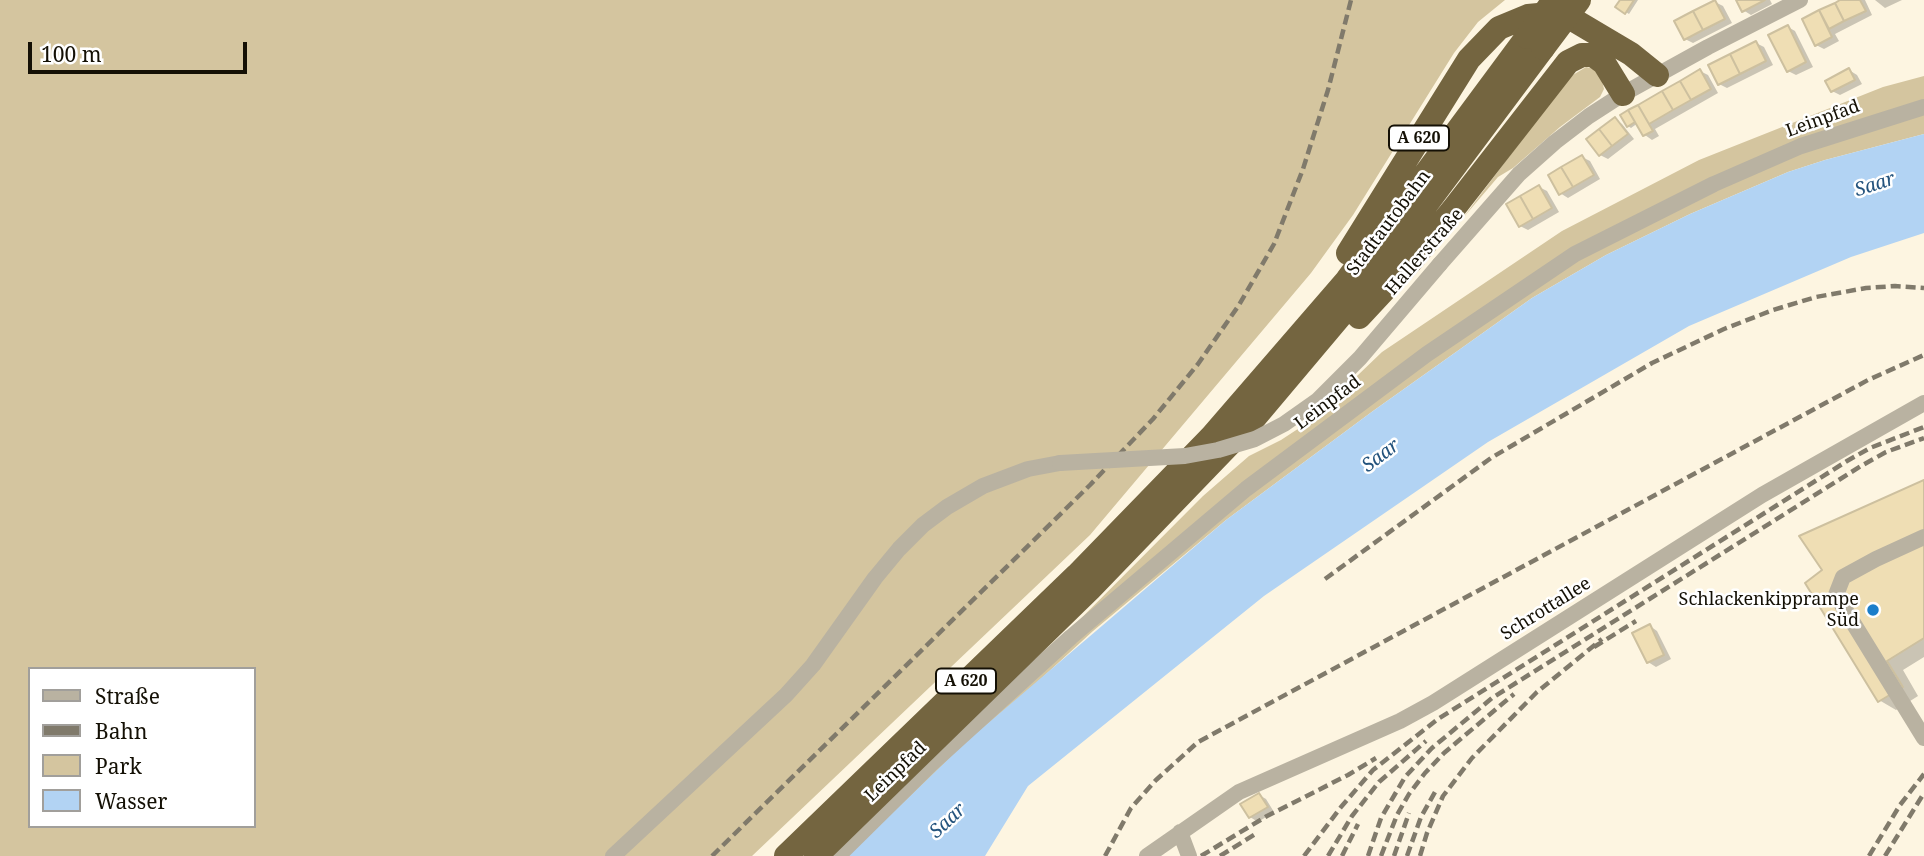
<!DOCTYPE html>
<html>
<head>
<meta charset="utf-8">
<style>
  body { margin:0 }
  #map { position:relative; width:1924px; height:856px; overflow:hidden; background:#fdf5e1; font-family:"Noto Serif",serif }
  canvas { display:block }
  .legend { position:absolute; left:28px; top:667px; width:228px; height:161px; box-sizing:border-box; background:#fff; border:2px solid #a19f9b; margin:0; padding:9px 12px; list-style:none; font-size:21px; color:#141005 }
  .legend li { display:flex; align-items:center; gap:14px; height:35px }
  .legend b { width:35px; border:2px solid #a19f9b }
  .scale { position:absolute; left:28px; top:42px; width:219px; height:32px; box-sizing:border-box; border:4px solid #141005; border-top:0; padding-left:9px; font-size:21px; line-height:24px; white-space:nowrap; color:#141005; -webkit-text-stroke:5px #fff; paint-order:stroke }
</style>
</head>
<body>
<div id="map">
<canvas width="1924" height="856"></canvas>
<ul class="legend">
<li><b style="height:9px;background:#b9b2a1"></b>Straße</li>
<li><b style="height:9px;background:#807a6b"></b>Bahn</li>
<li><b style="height:19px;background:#d4c59f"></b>Park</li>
<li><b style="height:19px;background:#b2d3f3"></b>Wasser</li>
</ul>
<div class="scale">100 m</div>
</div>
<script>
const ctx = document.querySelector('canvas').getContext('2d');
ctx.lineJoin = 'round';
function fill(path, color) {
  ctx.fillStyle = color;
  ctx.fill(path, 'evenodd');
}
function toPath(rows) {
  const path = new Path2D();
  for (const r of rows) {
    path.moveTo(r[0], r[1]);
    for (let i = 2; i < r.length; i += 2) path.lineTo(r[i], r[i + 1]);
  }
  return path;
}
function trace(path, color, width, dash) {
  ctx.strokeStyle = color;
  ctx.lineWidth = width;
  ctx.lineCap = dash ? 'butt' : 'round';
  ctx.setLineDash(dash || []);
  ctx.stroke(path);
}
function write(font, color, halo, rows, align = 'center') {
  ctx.font = font + ' "Noto Serif",serif';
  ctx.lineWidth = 5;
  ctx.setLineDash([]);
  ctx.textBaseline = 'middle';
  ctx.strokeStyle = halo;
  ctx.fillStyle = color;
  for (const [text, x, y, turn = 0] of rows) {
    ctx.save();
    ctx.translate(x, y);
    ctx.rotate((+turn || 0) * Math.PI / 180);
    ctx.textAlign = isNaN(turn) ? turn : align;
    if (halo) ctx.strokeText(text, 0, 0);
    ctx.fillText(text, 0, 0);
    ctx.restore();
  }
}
fill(toPath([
  [0,0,1505,0,1478,22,1454,53,1353,215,1311,273,1090,535,752,856,0,856],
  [30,669,254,669,254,826,30,826],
  [1586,67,1595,69,1601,76,1604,89,1600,97,1560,127,1513,168,1498,177,1463,218,1568,78],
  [1924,76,1924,134,1825,160,1788,172,1690,214,1606,255,1532,298,1373,411,1226,520,1093,631,848,856,914,786,1203,496,1249,456,1281,440,1310,421,1382,352,1562,231,1699,160,1883,87]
]), '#d4c59f');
fill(toPath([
  [1924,134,1924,233,1851,257,1689,326,1488,442,1264,596,1028,786,985,856,848,856,966,742,1226,520,1373,411,1532,298,1606,255,1690,214,1788,172,1825,160]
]), '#b2d3f3');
fill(toPath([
  [1623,0,1638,0,1629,14,1618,7],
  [1738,0,1770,0,1772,4,1751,15,1743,10],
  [1844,0,1865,0,1872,15,1835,34,1839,41,1824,49,1816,45,1804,20],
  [1875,0,1902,0,1885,8],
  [1715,2,1723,6,1732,23,1693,43,1685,39],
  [1788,27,1795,31,1813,67,1796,75,1788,71],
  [1756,43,1764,47,1773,65,1727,88,1719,84],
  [1849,70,1857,75,1862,84,1840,95,1832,91],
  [1700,71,1708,75,1718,93,1655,129,1659,136,1652,140,1645,135,1638,123,1631,128,1628,126,1622,116],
  [1615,119,1622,124,1634,139,1608,159,1600,155],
  [1582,157,1590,161,1600,179,1568,198,1560,193],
  [1539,187,1547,191,1559,212,1528,230,1520,226],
  [1924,482,1924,657,1903,670,1918,696,1896,710,1879,700,1807,583],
  [1650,626,1657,631,1671,659,1656,667,1648,662],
  [1259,795,1266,799,1274,812,1258,822,1250,817]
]), '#0003');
const building = toPath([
  [1620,0,1634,0,1625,14,1615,7,1620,0],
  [1715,0,1725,19,1703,30,1693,11,1715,0],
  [1736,0,1765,0,1742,12,1736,0],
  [1840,0,1860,0,1866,11,1844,21,1835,3,1840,0],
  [1835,3,1844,21,1829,29,1819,10,1835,3],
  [1819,10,1832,37,1815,46,1802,19,1819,10],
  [1693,11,1703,30,1684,40,1674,21,1693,11],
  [1788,25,1806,62,1787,72,1768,35,1788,25],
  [1756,41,1766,61,1740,74,1730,54,1756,41],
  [1730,54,1740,74,1718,85,1708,65,1730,54],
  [1849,68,1855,80,1831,92,1825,81,1849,68],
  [1700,69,1711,89,1691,100,1680,81,1700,69],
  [1680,81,1691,100,1673,110,1662,91,1680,81],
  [1662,91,1673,110,1649,124,1638,105,1662,91],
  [1638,105,1653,131,1643,136,1628,110,1638,105],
  [1628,110,1635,122,1627,127,1620,115,1628,110],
  [1615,117,1628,134,1612,146,1599,129,1615,117],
  [1599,129,1612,146,1599,156,1586,139,1599,129],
  [1582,155,1594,175,1573,187,1561,167,1582,155],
  [1561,167,1573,187,1559,195,1548,175,1561,167],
  [1539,185,1552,208,1533,219,1520,196,1539,185],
  [1520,196,1533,219,1519,227,1506,204,1520,196],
  [1924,480,1924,638,1887,661,1903,687,1878,702,1805,583,1822,570,1799,536,1924,480],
  [1650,624,1664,655,1647,663,1632,633,1650,624],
  [1259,793,1268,807,1249,818,1240,804,1259,793]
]);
fill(building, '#efdeb4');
trace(building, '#cdc09f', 2);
trace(toPath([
  [1440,264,1519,174,1555,142,1589,116,1623,94,1708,47,1800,0],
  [1924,537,1876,559,1843,577,1836,595,1924,738],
  [1180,832,1189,856],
  [613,856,786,695,813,665,875,578,899,549,923,525,947,507,983,486,1028,469,1060,463],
  [838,856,931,764,1071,637,1246,489,1427,354,1575,254,1714,184,1801,146,1924,107],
  [1147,856,1239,792,1400,721,1433,703,1762,495,1924,403]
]), '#b9b2a1', 16);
trace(toPath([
  [1348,253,1469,59,1499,28,1528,16,1549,14,1572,19,1631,54,1657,75],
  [1359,317,1413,259,1455,207,1568,62,1582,55,1593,55,1604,63,1623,94],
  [786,856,1077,575,1212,436,1347,280,1527,37],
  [816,856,1090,589,1251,422,1363,289,1543,48]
]), '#746540', 24);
trace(toPath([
  [1325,579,1491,458,1652,363,1724,329,1773,310,1816,297,1866,288,1895,286,1924,288],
  [1594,647,1636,621],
  [712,856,1090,485,1153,419,1198,364,1239,305,1274,244,1303,169,1328,90,1351,0],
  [1105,856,1131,808,1156,780,1198,742,1868,380,1924,355],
  [1201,856,1267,816,1348,775,1376,758],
  [1220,856,1257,833],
  [1304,856,1341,807,1373,770,1438,719,1847,461,1870,448,1924,427],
  [1328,856,1352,816,1379,782,1426,741],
  [1342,856,1358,824],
  [1368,856,1381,818,1405,777,1432,748,1492,698,1861,466,1886,452,1924,438],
  [1381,856,1397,815,1409,794,1425,773,1444,753,1514,694],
  [1394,856,1409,813],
  [1407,856,1421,817,1435,792],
  [1420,856,1427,833,1443,796,1472,758,1537,692,1602,639],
  [1869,856,1900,805,1924,774],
  [1885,856,1924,793]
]), '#807a6b', 4.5, [10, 5]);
trace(toPath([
  [1060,463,1185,456,1218,450,1255,439,1284,424,1318,400,1360,358,1440,264]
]), '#b9b2a1', 16);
trace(toPath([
  [1527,37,1554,0],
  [1543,48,1579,0]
]), '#746540', 24);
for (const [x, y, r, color] of [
  [1873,610,7,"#1b7eca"]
]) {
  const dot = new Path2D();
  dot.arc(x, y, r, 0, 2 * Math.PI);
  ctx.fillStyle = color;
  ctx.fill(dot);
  trace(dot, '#fff', 2.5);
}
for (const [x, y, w] of [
  [1419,138,60],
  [966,681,60]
]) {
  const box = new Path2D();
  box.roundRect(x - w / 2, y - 12.5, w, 25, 5);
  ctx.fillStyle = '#fff';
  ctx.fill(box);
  trace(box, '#141005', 2);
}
write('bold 16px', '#141005', null, [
  ["A 620",1419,138],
  ["A 620",966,681]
]);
write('18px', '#141005', '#fff', [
  ["Leinpfad",1823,119,-20],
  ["Stadtautobahn",1389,223,-53],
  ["Hallerstraße",1425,252,-49],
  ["Leinpfad",1328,403,-37],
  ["Schrottallee",1546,609,-32],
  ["Leinpfad",896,772,-44]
]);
write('18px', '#141005', '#fff', [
  ["Schlackenkipprampe",1859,600],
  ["Süd",1859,621]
], 'right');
write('italic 19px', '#23537d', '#fff', [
  ["Saar",1875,185,-18],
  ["Saar",1381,456,-37],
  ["Saar",948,821,-43]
]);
</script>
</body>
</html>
